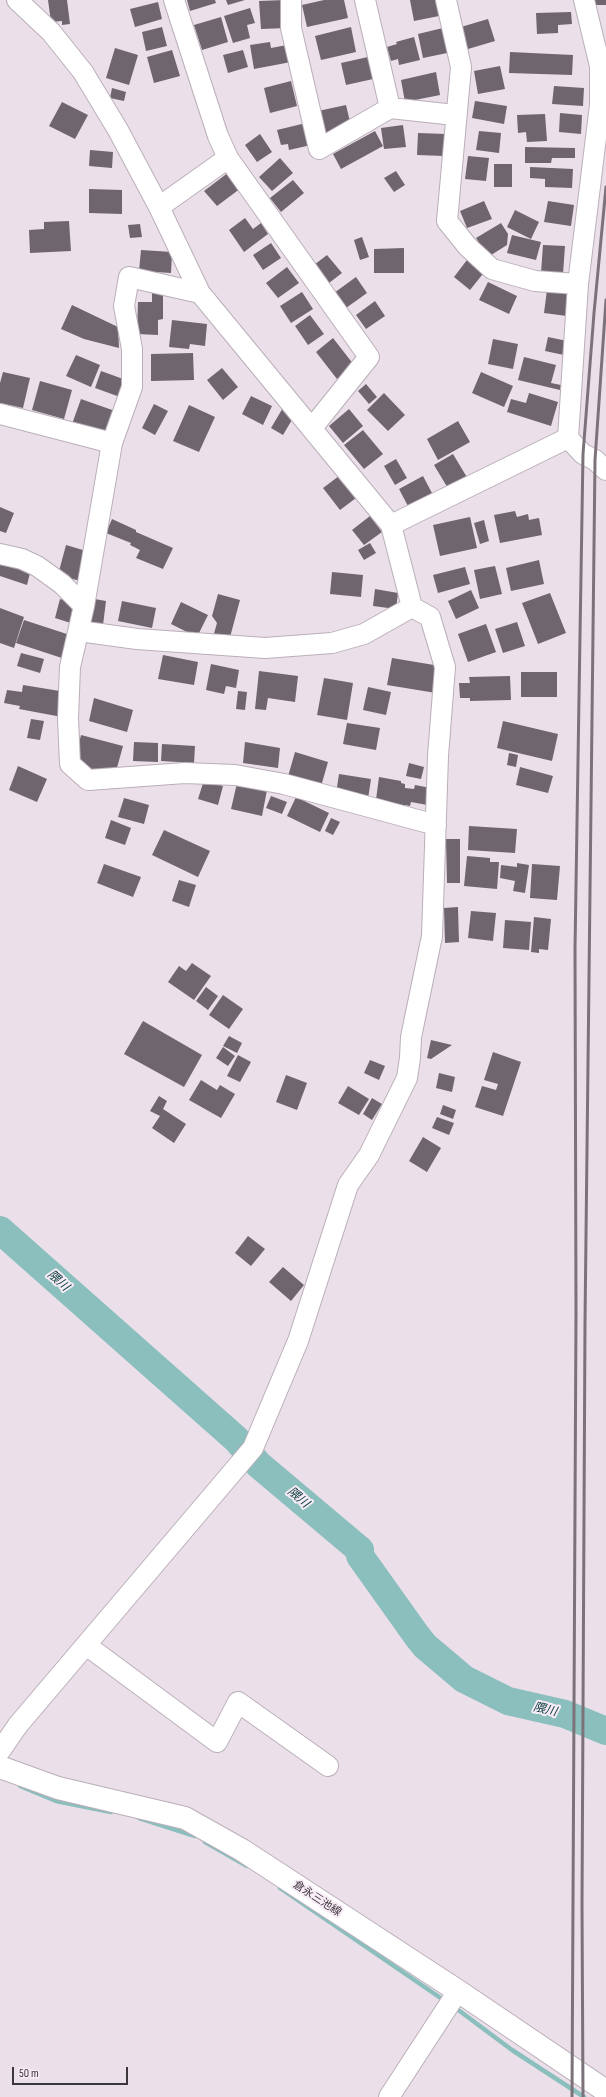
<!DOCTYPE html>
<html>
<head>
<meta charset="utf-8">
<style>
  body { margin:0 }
  #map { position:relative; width:606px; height:2097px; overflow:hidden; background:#ebdfe9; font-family:"Sofia Sans Condensed",sans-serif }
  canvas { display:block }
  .scale { position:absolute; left:12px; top:2067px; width:116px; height:18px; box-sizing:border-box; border:2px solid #3c373b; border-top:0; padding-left:5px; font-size:12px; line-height:14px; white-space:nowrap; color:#3c373b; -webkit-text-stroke:3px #f8ecf7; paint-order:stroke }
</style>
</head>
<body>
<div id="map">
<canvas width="606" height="2097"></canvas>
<div class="scale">50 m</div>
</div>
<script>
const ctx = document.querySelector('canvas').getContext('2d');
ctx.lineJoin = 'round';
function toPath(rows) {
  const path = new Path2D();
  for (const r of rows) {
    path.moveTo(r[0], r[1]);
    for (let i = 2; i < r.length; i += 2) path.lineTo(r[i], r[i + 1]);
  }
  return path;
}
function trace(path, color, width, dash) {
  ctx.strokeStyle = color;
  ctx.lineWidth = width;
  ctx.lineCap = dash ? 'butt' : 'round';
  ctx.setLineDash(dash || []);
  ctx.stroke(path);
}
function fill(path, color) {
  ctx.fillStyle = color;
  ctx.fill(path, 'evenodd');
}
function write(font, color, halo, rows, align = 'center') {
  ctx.font = font + ' "Sofia Sans Condensed","Noto Sans JP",sans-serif';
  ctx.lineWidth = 4;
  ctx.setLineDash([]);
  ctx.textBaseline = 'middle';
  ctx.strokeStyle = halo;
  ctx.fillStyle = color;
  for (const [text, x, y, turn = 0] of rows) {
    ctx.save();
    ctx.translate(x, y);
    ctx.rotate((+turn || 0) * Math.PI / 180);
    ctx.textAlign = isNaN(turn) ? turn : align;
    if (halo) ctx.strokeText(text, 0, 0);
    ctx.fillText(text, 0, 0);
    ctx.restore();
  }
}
trace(toPath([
  [20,1786,56,1801,111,1812],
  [139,1818,195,1836],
  [205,1842,247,1866],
  [280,1888,445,2001],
  [453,2006,512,2050,584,2097]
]), '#8abfbe', 4.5);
trace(toPath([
  [0,1230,236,1439,259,1465,360,1550,360,1556,417,1636,425,1646,464,1679,508,1701,565,1714,606,1731]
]), '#8abfbe', 28);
fill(toPath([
  [48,0,67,0,70,24,62,25,62,21,51,22],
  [187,0,215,0,216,3,190,11],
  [226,0,245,0,228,5],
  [285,0,287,28,261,29,259,1],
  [324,0,344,0,348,18,307,27,302,5],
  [410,0,441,0,444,15,414,21],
  [595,0,606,0,606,5,595,5],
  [158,2,162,19,135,27,130,9],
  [250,8,255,23,247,25,250,38,233,43,224,16],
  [571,12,572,24,558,25,558,33,537,34,536,13],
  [221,17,228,42,202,50,194,25],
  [488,19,495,41,468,49,461,27],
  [162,27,167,46,146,51,142,32],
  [351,27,356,52,321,60,315,36],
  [447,27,452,52,423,58,418,34],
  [414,37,420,60,399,65,398,59,391,61,387,47,397,44,396,42],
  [270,42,271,48,287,45,291,62,254,69,250,45],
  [115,48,138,55,129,85,106,78],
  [172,50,180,76,154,83,147,57],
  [243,50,248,67,228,73,223,55],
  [510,52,573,55,572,75,509,73],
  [368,57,373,79,346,85,341,63],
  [500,66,505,89,478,94,474,71],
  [436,72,440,95,405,102,401,80],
  [291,81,297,106,270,113,264,88],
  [554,86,584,88,583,106,552,104],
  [112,88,126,92,124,101,110,98],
  [475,101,507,106,504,124,472,118],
  [62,102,88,115,75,139,49,126],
  [346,105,351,126,324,133,318,111],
  [560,113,582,115,581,134,559,132],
  [545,114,547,141,527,142,526,132,518,133,517,115],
  [306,123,311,145,289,150,288,144,281,145,277,130],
  [403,125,406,147,384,149,381,128],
  [375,131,383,146,341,169,333,154],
  [479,131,501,133,499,153,476,150],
  [418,133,446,134,445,156,417,155],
  [260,134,272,152,257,162,245,145],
  [525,147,575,148,575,158,552,158,551,163,525,163],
  [90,150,113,152,112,168,89,166],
  [468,156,489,158,486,181,465,179],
  [280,158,293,173,272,191,259,177],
  [494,164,512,164,512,187,494,187],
  [530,167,573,169,572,188,545,187,545,179,530,178],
  [396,171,405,185,394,192,384,178],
  [229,172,241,188,217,206,204,191],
  [293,180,304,193,281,212,270,198],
  [89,189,122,190,122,214,89,213],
  [484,201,492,219,467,228,460,211],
  [548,201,574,205,571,226,544,222],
  [515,210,539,222,531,239,507,227],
  [245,218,253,229,261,223,268,234,244,252,229,230],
  [69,221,71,251,30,253,29,230,44,229,44,222],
  [501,223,508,234,507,245,488,257,476,238],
  [140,224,142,237,130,238,128,225],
  [512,235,541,242,536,260,507,253],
  [362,237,369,257,360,260,354,240],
  [271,243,281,258,263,270,253,255],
  [543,245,565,246,563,274,541,273],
  [404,248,404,273,374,273,374,249],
  [141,250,172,252,171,273,139,271],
  [327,255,342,273,329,283,314,265],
  [470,256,486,270,470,290,454,277],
  [287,267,299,283,278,298,266,283],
  [356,277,367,293,346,308,334,293],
  [488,282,517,296,509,314,479,300],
  [547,290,569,293,567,316,544,313],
  [302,292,313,309,291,323,280,306],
  [152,293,163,293,163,319,158,320,158,335,137,334,138,302,152,302],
  [375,301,385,316,366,329,356,315],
  [72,305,118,327,119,348,84,339,61,329],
  [310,315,324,334,308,345,295,326],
  [172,320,207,324,205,346,190,344,189,349,169,347],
  [548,337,567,341,564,355,545,351],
  [333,338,354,365,337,379,316,352],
  [493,339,518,344,513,369,488,364],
  [193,353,194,380,151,381,151,354],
  [76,355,100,365,91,387,66,376],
  [524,357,556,365,551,383,561,385,560,390,518,380],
  [222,368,238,387,223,400,207,380],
  [101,371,126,380,120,397,95,388],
  [3,372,30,378,23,408,0,403,0,383],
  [481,372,513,386,504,407,472,393],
  [40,381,72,390,64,419,32,410],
  [366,384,377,397,369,404,358,391],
  [384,393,405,415,388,431,367,410],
  [529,393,558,402,551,426,507,412,511,399,526,403],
  [251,396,272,406,263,425,242,414],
  [81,399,115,411,106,436,72,424],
  [154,404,168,411,155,435,142,428],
  [189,405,215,417,199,452,173,441],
  [284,406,296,413,283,435,271,428],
  [349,409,363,426,343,443,329,426],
  [458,421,470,442,438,460,427,439],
  [363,430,383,454,364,469,344,445],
  [453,454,468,479,449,490,434,465],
  [396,459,407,478,395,485,384,466],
  [339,476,356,498,340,510,323,488],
  [423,476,433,495,409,508,399,489],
  [0,507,14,513,6,533,0,531],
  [515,511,517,517,528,514,529,520,539,518,542,535,500,543,494,515],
  [370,516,382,532,364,545,352,530],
  [470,517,477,548,440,556,433,525],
  [112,519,136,530,136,532,173,548,163,569,136,558,140,550,130,545,131,543,106,533],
  [484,520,489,541,480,544,474,523],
  [370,543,376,553,364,560,358,550],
  [66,545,93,553,84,582,58,575],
  [539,560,544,584,511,591,506,568],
  [0,563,30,573,27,585,0,576],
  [495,566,502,594,480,599,474,570],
  [465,567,470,584,438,593,433,575],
  [332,572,363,575,361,597,330,594],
  [375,589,398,593,396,609,373,606],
  [471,590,479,608,456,619,448,601],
  [550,593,566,633,538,644,522,603],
  [218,594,240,600,229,641,213,637,217,623,212,616],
  [89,598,106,601,103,625,86,623],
  [60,599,83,605,77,625,55,618],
  [122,601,156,608,152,628,118,621],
  [181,602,208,615,197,637,171,624],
  [0,608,24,617,14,648,0,643],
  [24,620,76,637,68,660,16,643],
  [517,622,525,646,503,653,495,629],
  [486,624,496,652,468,662,458,634],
  [21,653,44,659,40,673,17,666],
  [163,655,198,662,194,685,158,679],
  [392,658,440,666,436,693,387,685],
  [211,664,239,670,236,688,226,686,224,694,206,690],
  [259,671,298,676,295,702,268,698,266,710,255,709],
  [521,672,557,672,557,697,521,697],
  [510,676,511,700,470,701,470,698,460,698,459,683,470,683,469,677],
  [324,678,353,683,347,720,317,715],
  [23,685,66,692,62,717,19,709,20,706,4,703,7,690,22,692],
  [368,687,391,692,386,715,363,710],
  [238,691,247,692,245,710,236,709],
  [94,698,133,710,127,732,89,721],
  [31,719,44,721,40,740,27,738],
  [503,721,558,734,552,761,497,748],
  [347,723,380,728,376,750,343,744],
  [81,735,123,746,115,775,74,765],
  [134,742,158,743,158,762,133,761],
  [245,742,280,748,278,768,243,763],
  [162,744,195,746,194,763,161,761],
  [295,752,328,762,320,790,287,780],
  [509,753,518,755,516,767,507,765],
  [409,763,424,767,421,779,406,776],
  [18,766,47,779,37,802,9,790],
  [520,767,553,776,548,793,516,785],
  [339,774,371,779,368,799,336,794],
  [379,777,401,781,401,783,405,784,405,788,414,789,415,785,436,789,433,806,411,802,410,806,405,805,404,811,375,807],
  [204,780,223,786,218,805,198,799],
  [237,783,267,790,262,816,231,809],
  [271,796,287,802,282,814,266,808],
  [296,797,329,813,320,832,287,816],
  [124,798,149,805,144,824,118,817],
  [331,818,340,822,333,835,325,831],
  [111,820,131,828,125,845,105,838],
  [469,826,517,829,515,853,468,850],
  [164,830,210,851,198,877,152,855],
  [446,839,460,839,460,883,447,883],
  [467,856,490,858,490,862,499,862,497,889,464,886],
  [517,863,529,865,525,893,513,891,515,881,500,878,501,865,517,867],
  [104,864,141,877,133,897,97,883],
  [532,864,560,866,557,900,530,898],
  [179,880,196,885,189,907,172,901],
  [458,907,459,942,445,943,444,908],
  [471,911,496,913,493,941,468,938],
  [534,917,551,919,548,950,539,949,539,953,531,952],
  [505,920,531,922,529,950,503,948],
  [192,963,211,976,194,1000,168,982,179,966,186,971],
  [206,987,218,996,208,1010,196,1001],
  [223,995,243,1009,229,1029,209,1015],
  [143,1021,202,1055,184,1087,124,1054],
  [229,1036,242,1043,237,1053,223,1046],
  [431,1040,452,1045,431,1059,427,1058],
  [223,1047,235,1056,228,1066,216,1058],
  [493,1052,521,1062,503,1116,475,1107,482,1086,496,1090,498,1084,484,1080],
  [238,1055,251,1062,240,1082,227,1076],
  [370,1060,385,1066,379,1080,364,1073],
  [439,1073,455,1077,452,1092,436,1088],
  [286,1075,307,1083,297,1110,276,1102],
  [201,1080,217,1090,220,1085,235,1094,221,1118,189,1100],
  [348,1086,369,1099,359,1115,338,1103],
  [159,1096,167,1101,163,1109,186,1124,174,1143,152,1128,160,1116,150,1111],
  [372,1098,382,1104,372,1120,363,1114],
  [443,1105,456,1110,453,1119,440,1114],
  [437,1117,454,1123,449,1135,432,1128],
  [423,1137,441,1148,427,1172,409,1161],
  [248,1236,265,1249,251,1266,235,1253],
  [283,1267,304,1285,291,1301,269,1282]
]), '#6f656e');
const minor = toPath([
  [174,0,218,136,228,158],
  [291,0,291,28,319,149,390,108,455,115],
  [365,0,390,108],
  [446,0,461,67,447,221,468,247,492,269,535,281,578,284],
  [584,0,600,66,600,105,578,284,568,438,583,454,595,460,606,470],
  [159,207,228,158,369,357,312,428],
  [200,293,129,277,124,306,132,349,132,387,112,443,84,606,70,667,68,718,70,764,88,780,185,773,235,775,284,784,436,825],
  [0,414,112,443],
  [391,525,568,438],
  [0,554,22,559,37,566,62,584,84,606],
  [79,631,137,639,265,648,332,643,364,634,412,607],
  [86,1645,217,1742,238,1702,328,1766],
  [0,1751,18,1725,253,1448,298,1341,348,1185,369,1155,407,1078,410,1058,411,1037,432,936,438,756,445,667,430,617,412,607,391,525,200,293,159,207,118,130,83,72,51,32,17,0],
  [389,2097,458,1991]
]);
const major = toPath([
  [0,1767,58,1788,185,1818,242,1850,458,1991,606,2091]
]);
trace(minor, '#baafb9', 22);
trace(major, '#baafb9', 24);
trace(minor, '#fff', 20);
trace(major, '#fff', 22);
trace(toPath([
  [572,2097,576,1313,575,949,580,635,583,454,594,313,606,187],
  [583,2097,582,1904,585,1322,595,460,606,300]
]), '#7b7379', 3);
write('11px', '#3c373b', '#f8ecf7', [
  ["倉永三池線",317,1899,33]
]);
write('italic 12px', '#043939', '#f8ecf7', [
  ["隈川",58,1281,42],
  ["隈川",298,1498,40],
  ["隈川",545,1710,13]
]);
</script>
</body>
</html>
